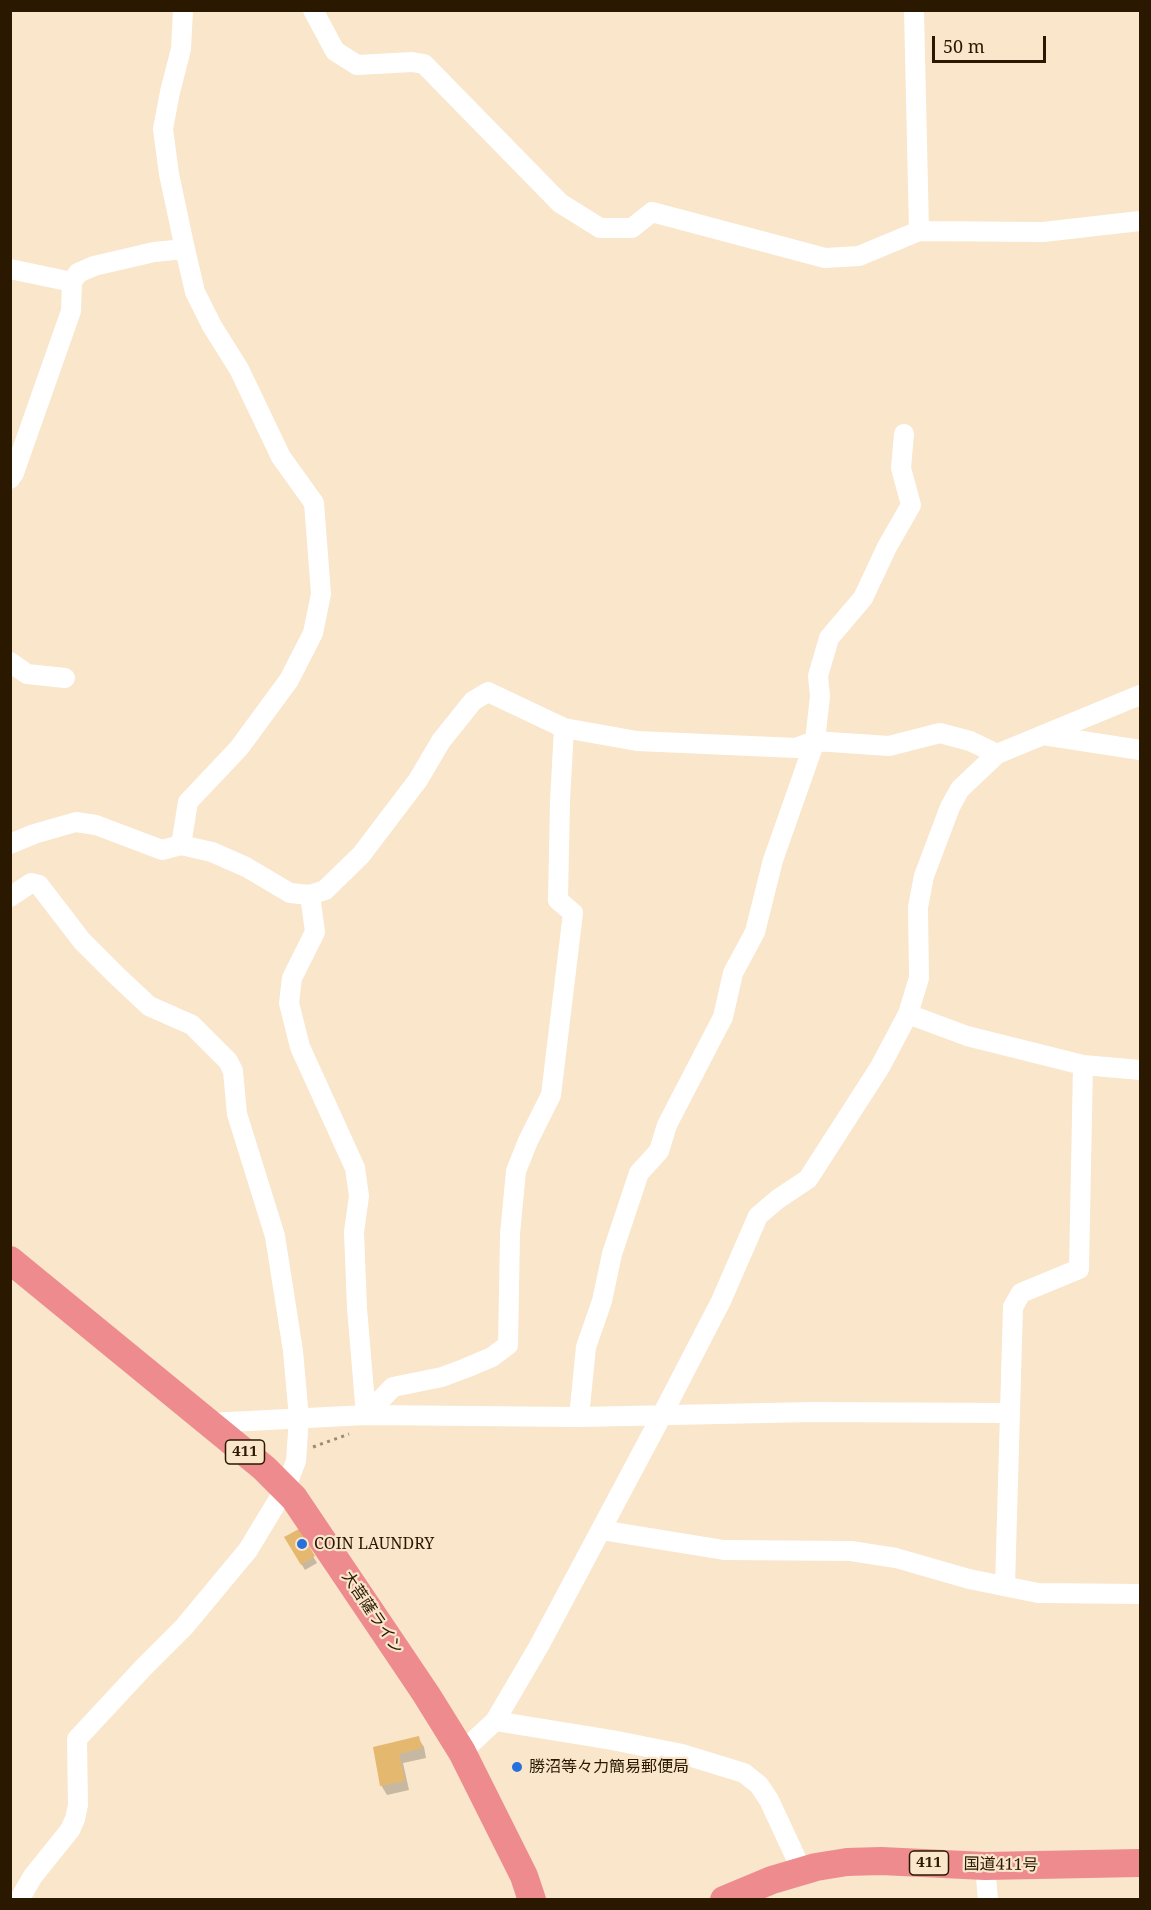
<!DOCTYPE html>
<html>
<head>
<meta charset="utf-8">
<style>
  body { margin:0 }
  #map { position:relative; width:1151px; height:1910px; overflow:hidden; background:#f9e6cb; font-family:"Noto Serif",serif }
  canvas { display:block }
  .frame { position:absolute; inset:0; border:12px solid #2a1900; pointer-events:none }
  .scale { position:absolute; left:932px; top:36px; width:114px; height:27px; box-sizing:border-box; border:3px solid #2a1900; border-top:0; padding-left:8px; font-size:18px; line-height:21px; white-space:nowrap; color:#2a1900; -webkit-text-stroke:4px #f9e6cb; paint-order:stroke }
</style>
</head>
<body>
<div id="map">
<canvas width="1151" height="1910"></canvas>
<div class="frame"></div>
<div class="scale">50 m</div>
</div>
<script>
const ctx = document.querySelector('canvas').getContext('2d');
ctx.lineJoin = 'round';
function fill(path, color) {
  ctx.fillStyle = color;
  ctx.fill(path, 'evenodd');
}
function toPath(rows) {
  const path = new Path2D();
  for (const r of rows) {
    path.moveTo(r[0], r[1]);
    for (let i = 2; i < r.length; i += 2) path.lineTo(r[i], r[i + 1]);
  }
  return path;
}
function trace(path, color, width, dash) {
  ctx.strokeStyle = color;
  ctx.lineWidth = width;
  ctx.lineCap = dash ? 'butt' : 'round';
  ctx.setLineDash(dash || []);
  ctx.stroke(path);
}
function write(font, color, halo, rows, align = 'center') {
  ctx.font = font + ' "Noto Serif","Noto Sans JP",serif';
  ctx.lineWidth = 4.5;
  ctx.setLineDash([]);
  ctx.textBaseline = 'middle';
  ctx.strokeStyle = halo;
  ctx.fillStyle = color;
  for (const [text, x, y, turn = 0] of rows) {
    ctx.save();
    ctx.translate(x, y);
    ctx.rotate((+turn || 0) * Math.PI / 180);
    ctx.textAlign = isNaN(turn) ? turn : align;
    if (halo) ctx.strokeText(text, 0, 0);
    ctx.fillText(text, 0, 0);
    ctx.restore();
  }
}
fill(toPath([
  [298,1531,317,1563,305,1570,286,1538],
  [418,1738,424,1747,426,1758,403,1763,409,1790,387,1795,381,1785,375,1748]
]), '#0003');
fill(toPath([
  [299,1529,315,1556,301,1565,284,1537],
  [419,1736,422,1748,399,1754,405,1781,380,1786,373,1747]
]), '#e5b870');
trace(toPath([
  [313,1447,349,1434]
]), '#9d8b71', 3, [3, 4.5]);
trace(toPath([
  [313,10,335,51,357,65,412,62,424,64,560,203,600,228,632,228,652,212,825,258,859,256,919,231],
  [914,10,919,231,1043,232,1140,221],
  [10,269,72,282,78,273,94,266,154,252,185,249],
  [10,479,14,473,71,311,72,282],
  [10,662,27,674,65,678],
  [1043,735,1140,750],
  [10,844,34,834,76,822,96,825,162,850,181,845,212,852,246,867,290,893,310,895,325,890,361,855,418,780,441,741,473,701,488,692,564,728,637,741,796,748,815,741,889,746,940,733,970,741,997,754],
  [181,845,188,802,239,748,289,680,313,633,321,594,314,503,281,457,239,369,212,326,195,292,185,249,169,174,163,129,170,92,181,49,183,10],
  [310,895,315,932,292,978,289,1003,300,1047,355,1168,359,1196,354,1232,357,1308,366,1415],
  [10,897,31,883,39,885,82,941,116,975,149,1006,192,1025,228,1061,233,1071,237,1114,275,1236,293,1351,299,1418,296,1461,286,1487,248,1550,184,1627,143,1668,77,1739,78,1805,75,1819,70,1830,33,1876,19,1900],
  [908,1014,967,1036,1083,1065,1140,1070],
  [366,1415,393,1387,442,1377,466,1368,492,1357,508,1345,510,1234,516,1171,528,1141,551,1095,573,913,558,900,560,801,564,728],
  [579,1417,586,1347,602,1301,612,1254,639,1173,659,1151,667,1125,723,1017,733,973,755,932,773,860,815,741,820,696,818,676,829,638,863,598,887,547,911,505,901,468,904,434],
  [209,1423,366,1415,579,1417,812,1412,1010,1413],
  [601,1530,724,1550,851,1551,896,1558,969,1579,1038,1593,1140,1594],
  [1005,1586,1013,1307,1021,1293,1079,1269,1083,1065],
  [495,1721,612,1740,682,1754,744,1773,759,1785,769,1800,802,1871],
  [462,1752,495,1721,539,1646,662,1415,721,1301,758,1216,778,1199,808,1179,880,1067,908,1014,919,978,918,907,924,876,950,807,960,789,997,754,1140,695],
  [985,1866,988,1900]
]), '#fff', 20);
trace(toPath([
  [10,1260,264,1468,294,1498,426,1694,462,1752,524,1876,532,1900],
  [724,1900,772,1880,816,1867,847,1862,881,1861,985,1866,1140,1863]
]), '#ee8b8e', 28);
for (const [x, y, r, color] of [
  [302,1544,6,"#2771dc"],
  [517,1767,6,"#2771dc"]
]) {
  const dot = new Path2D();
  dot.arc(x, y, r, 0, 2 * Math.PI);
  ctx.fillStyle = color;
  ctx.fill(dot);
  trace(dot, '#f9e6cb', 2);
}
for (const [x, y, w] of [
  [245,1452,39],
  [929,1863,39]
]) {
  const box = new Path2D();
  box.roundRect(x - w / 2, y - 12, w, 24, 4.5);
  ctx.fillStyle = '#f9e6cb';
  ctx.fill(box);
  trace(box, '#2a1900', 1.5);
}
write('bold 15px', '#2a1900', null, [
  ["411",245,1452],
  ["411",929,1863]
]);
write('16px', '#2a1900', '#f9e6cb', [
  ["COIN LAUNDRY",314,1544],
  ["勝沼等々力簡易郵便局",529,1767]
], 'left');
write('16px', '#2a1900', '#f9e6cb', [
  ["大菩薩ライン",372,1613,56],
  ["国道411号",1001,1865,1]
]);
</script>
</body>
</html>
